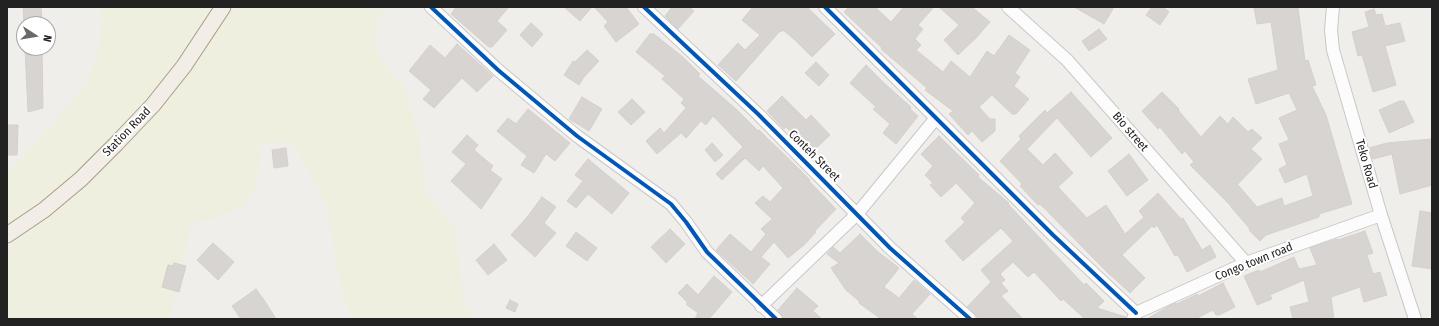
<!DOCTYPE html>
<html>
<head>
<meta charset="utf-8">
<style>
  body { margin:0 }
  #map { position:relative; width:1439px; height:326px; overflow:hidden; background:#f0eeeb; font-family:"Fira Sans Condensed",sans-serif }
  canvas { display:block }
  .frame { position:absolute; inset:0; border:8px solid #222; pointer-events:none }
  .north { position:absolute; left:16px; top:16px; width:40px; height:40px; box-sizing:border-box; background:#fff; border:1px solid #a7a7a7; border-radius:50%; rotate:102deg; font-size:11px; font-weight:700; line-height:16px; text-align:center; color:#222 }
  .north::after { content:''; display:block; margin:auto; width:14px; height:18px; background:#6a6968; clip-path:polygon(50% 0,100% 100%,50% 72%,0 100%) }
</style>
</head>
<body>
<div id="map">
<canvas width="1439" height="326"></canvas>
<div class="frame"></div>
<div class="north">N</div>
</div>
<script>
const ctx = document.querySelector('canvas').getContext('2d');
ctx.lineJoin = 'round';
function fill(path, color) {
  ctx.fillStyle = color;
  ctx.fill(path, 'evenodd');
}
function toPath(rows) {
  const path = new Path2D();
  for (const r of rows) {
    path.moveTo(r[0], r[1]);
    for (let i = 2; i < r.length; i += 2) path.lineTo(r[i], r[i + 1]);
  }
  return path;
}
function trace(path, color, width, dash) {
  ctx.strokeStyle = color;
  ctx.lineWidth = width;
  ctx.lineCap = dash ? 'butt' : 'round';
  ctx.setLineDash(dash || []);
  ctx.stroke(path);
}
function write(font, color, halo, rows, align = 'center') {
  ctx.font = font + ' "Fira Sans Condensed",sans-serif';
  ctx.lineWidth = 4;
  ctx.setLineDash([]);
  ctx.textBaseline = 'middle';
  ctx.strokeStyle = halo;
  ctx.fillStyle = color;
  for (const [text, x, y, turn = 0] of rows) {
    ctx.save();
    ctx.translate(x, y);
    ctx.rotate((+turn || 0) * Math.PI / 180);
    ctx.textAlign = isNaN(turn) ? turn : align;
    if (halo) ctx.strokeText(text, 0, 0);
    ctx.fillText(text, 0, 0);
    ctx.restore();
  }
}
fill(toPath([
  [98,7,213,7,195,37,158,89,106,147,31,215,7,231,7,177,31,146,59,117,86,84,99,52,102,16],
  [228,7,387,7,378,17,375,47,382,62,403,84,418,132,426,193,454,227,463,287,462,300,475,319,353,319,343,297,326,204,295,147,279,141,258,147,261,158,256,188,242,207,215,218,192,223,170,319,7,319,7,247,29,231,86,186,122,151,158,111]
]), '#efefdf');
const building = toPath([
  [23,7,41,7,42,24,24,24,23,7],
  [456,7,509,7,497,21,507,30,492,47,489,47,451,14,456,7],
  [564,7,592,7,580,21,564,7],
  [594,7,626,7,639,24,616,42,604,26,608,22,594,7],
  [672,7,689,7,694,11,678,29,665,16,672,7],
  [753,7,807,7,835,34,812,57,795,40,783,30,781,32,780,31,736,81,718,65,738,43,745,50,760,35,742,20,753,7],
  [849,7,875,7,891,22,904,7,934,7,918,25,923,29,915,39,921,45,916,50,943,72,951,61,970,77,987,51,994,56,1009,35,1030,50,1015,73,1020,77,1014,86,1029,99,1016,114,1012,114,992,95,979,107,990,119,995,119,995,131,982,142,972,131,968,135,949,114,953,111,925,90,927,88,881,49,882,48,844,12,849,7],
  [939,7,972,7,990,22,976,38,958,55,944,40,959,25,939,7],
  [1074,7,1114,7,1104,24,1074,7],
  [1152,7,1163,7,1169,12,1160,25,1146,15,1152,7],
  [1254,7,1298,7,1305,61,1308,60,1316,85,1312,86,1326,115,1352,204,1319,214,1319,217,1266,235,1260,241,1249,230,1250,229,1231,207,1231,206,1190,165,1194,162,1185,151,1182,154,1160,127,1158,129,1142,111,1162,92,1179,109,1178,110,1201,137,1220,116,1228,124,1233,117,1248,132,1252,129,1262,138,1251,149,1262,159,1236,186,1238,185,1257,207,1282,198,1284,206,1313,196,1307,174,1285,183,1279,169,1287,165,1279,144,1289,140,1279,118,1297,110,1289,93,1256,104,1248,79,1278,70,1271,22,1257,24,1254,7],
  [1374,9,1376,15,1382,14,1385,26,1400,23,1405,41,1385,46,1396,85,1373,92,1362,55,1358,56,1352,32,1369,27,1365,12,1374,9],
  [531,23,543,34,532,47,520,35,531,23],
  [1099,29,1107,39,1089,51,1082,41,1099,29],
  [650,34,654,34,684,58,700,74,698,76,736,109,758,131,759,130,795,165,810,180,809,181,836,209,815,231,816,232,804,245,788,258,774,242,761,257,770,264,753,284,716,250,730,234,751,252,766,234,761,229,772,219,755,203,763,196,770,202,783,188,763,166,759,171,745,158,722,180,716,174,743,147,713,116,706,125,701,121,686,138,681,133,657,154,646,141,660,128,664,133,686,108,681,103,684,99,662,79,665,76,636,52,650,34],
  [457,44,493,76,477,92,462,78,434,108,423,99,431,90,409,71,430,45,445,58,457,44],
  [25,48,42,48,43,108,28,112,25,48],
  [587,50,599,61,584,77,579,85,564,75,573,61,575,62,587,50],
  [816,62,829,75,819,86,805,73,816,62],
  [866,65,884,83,911,107,910,109,918,116,896,144,883,133,890,124,873,109,876,107,850,83,866,65],
  [1071,92,1112,138,1091,157,1057,118,1027,149,1043,165,1055,153,1073,173,1058,187,1087,218,1106,205,1125,234,1144,217,1139,211,1158,193,1181,219,1183,218,1202,250,1210,245,1216,257,1187,272,1178,255,1175,256,1157,225,1154,228,1152,226,1122,255,1145,278,1130,293,1106,271,1040,204,1038,205,1020,186,1022,184,1000,161,1021,139,1019,136,1045,110,1047,113,1071,92],
  [782,96,806,120,811,115,830,135,811,153,786,127,784,129,767,111,782,96],
  [582,97,602,109,589,131,569,119,582,97],
  [632,99,645,112,631,125,618,112,632,99],
  [1400,101,1404,101,1414,122,1389,133,1379,110,1400,101],
  [528,109,570,143,555,161,546,154,534,173,521,165,527,156,497,131,508,118,516,124,528,109],
  [7,125,18,125,17,155,7,155,7,125],
  [467,135,478,145,474,150,493,166,490,170,502,179,481,209,451,181,466,164,452,152,467,135],
  [939,136,979,175,978,177,1009,203,1008,204,1084,285,1086,283,1104,301,1097,308,1126,317,1125,319,1085,319,1063,299,1061,301,1034,272,1028,277,1013,262,1000,274,1005,280,1001,283,1008,291,1001,296,1023,319,980,319,967,307,991,282,981,270,1013,241,1001,228,963,261,945,241,965,222,961,218,975,203,956,183,941,197,930,185,933,183,925,175,933,166,921,154,939,136],
  [1432,139,1432,185,1400,194,1392,154,1373,159,1369,148,1387,143,1432,139],
  [712,143,723,155,715,162,705,150,712,143],
  [286,148,288,166,274,168,272,150,286,148],
  [1129,154,1148,180,1127,196,1108,171,1129,154],
  [588,159,629,193,612,214,588,194,576,208,567,201,583,181,575,175,588,159],
  [542,197,556,207,544,223,556,233,535,257,511,235,528,216,542,197],
  [1420,211,1432,213,1432,269,1412,266,1420,211],
  [670,229,685,244,666,263,651,247,670,229],
  [1365,231,1373,253,1367,255,1373,274,1380,272,1387,295,1364,302,1360,287,1331,297,1334,319,1293,319,1290,307,1309,302,1304,280,1270,295,1272,299,1257,305,1244,276,1259,270,1260,272,1294,257,1299,269,1317,265,1310,248,1337,239,1338,240,1365,231],
  [576,232,597,248,587,261,566,246,576,232],
  [860,234,877,251,899,268,884,287,899,298,914,280,930,294,912,314,918,319,881,319,859,303,859,301,846,290,831,268,839,263,827,254,833,247,840,253,860,234],
  [213,243,234,262,218,280,197,260,213,243],
  [494,244,507,260,488,275,476,260,494,244],
  [174,263,186,266,179,292,162,287,168,265,173,266,174,263],
  [714,276,732,292,709,319,695,319,698,313,686,304,688,303,678,293,687,284,698,295,714,276],
  [1223,283,1235,307,1219,315,1216,315,1213,310,1195,319,1147,319,1169,306,1176,303,1177,304,1197,294,1198,296,1223,283],
  [797,288,818,306,813,311,822,319,783,319,781,314,778,310,797,288],
  [256,289,266,303,276,319,241,319,232,306,256,289],
  [510,300,518,304,515,312,506,308,510,300]
]);
fill(building, '#d7d4d2');
trace(building, '#d3d0cc', 1);
const minor = toPath([
  [431,7,498,70,577,136,671,204,686,222,707,252,776,319],
  [644,7,758,114,890,248,970,319],
  [825,7,1053,235,1136,313],
  [1008,7,1067,60,1246,263],
  [1333,7,1331,30,1333,50,1381,215,1415,319],
  [761,306,857,214,936,118],
  [1133,319,1136,313,1246,263,1381,215]
]);
const major = toPath([
  [7,235,44,210,81,179,116,144,153,105,184,66,223,7]
]);
trace(minor, '#c9c8c7', 14);
trace(major, '#a79c86', 17);
trace(minor, '#fdfcfc', 12);
trace(major, '#f3ede7', 15);
trace(toPath([
  [431,7,498,70,577,136,671,204,686,222,707,252,776,319],
  [644,7,758,114,890,248,970,319],
  [825,7,1053,235,1136,313]
]), '#0057b8', 4);
write('12px', '#222', '#fff', [
  ["Station Road",127,132,-46],
  ["Bio street",1130,132,49],
  ["Conteh Street",814,156,45],
  ["Teko Road",1366,164,74],
  ["Congo town road",1254,262,-22]
]);
</script>
</body>
</html>
